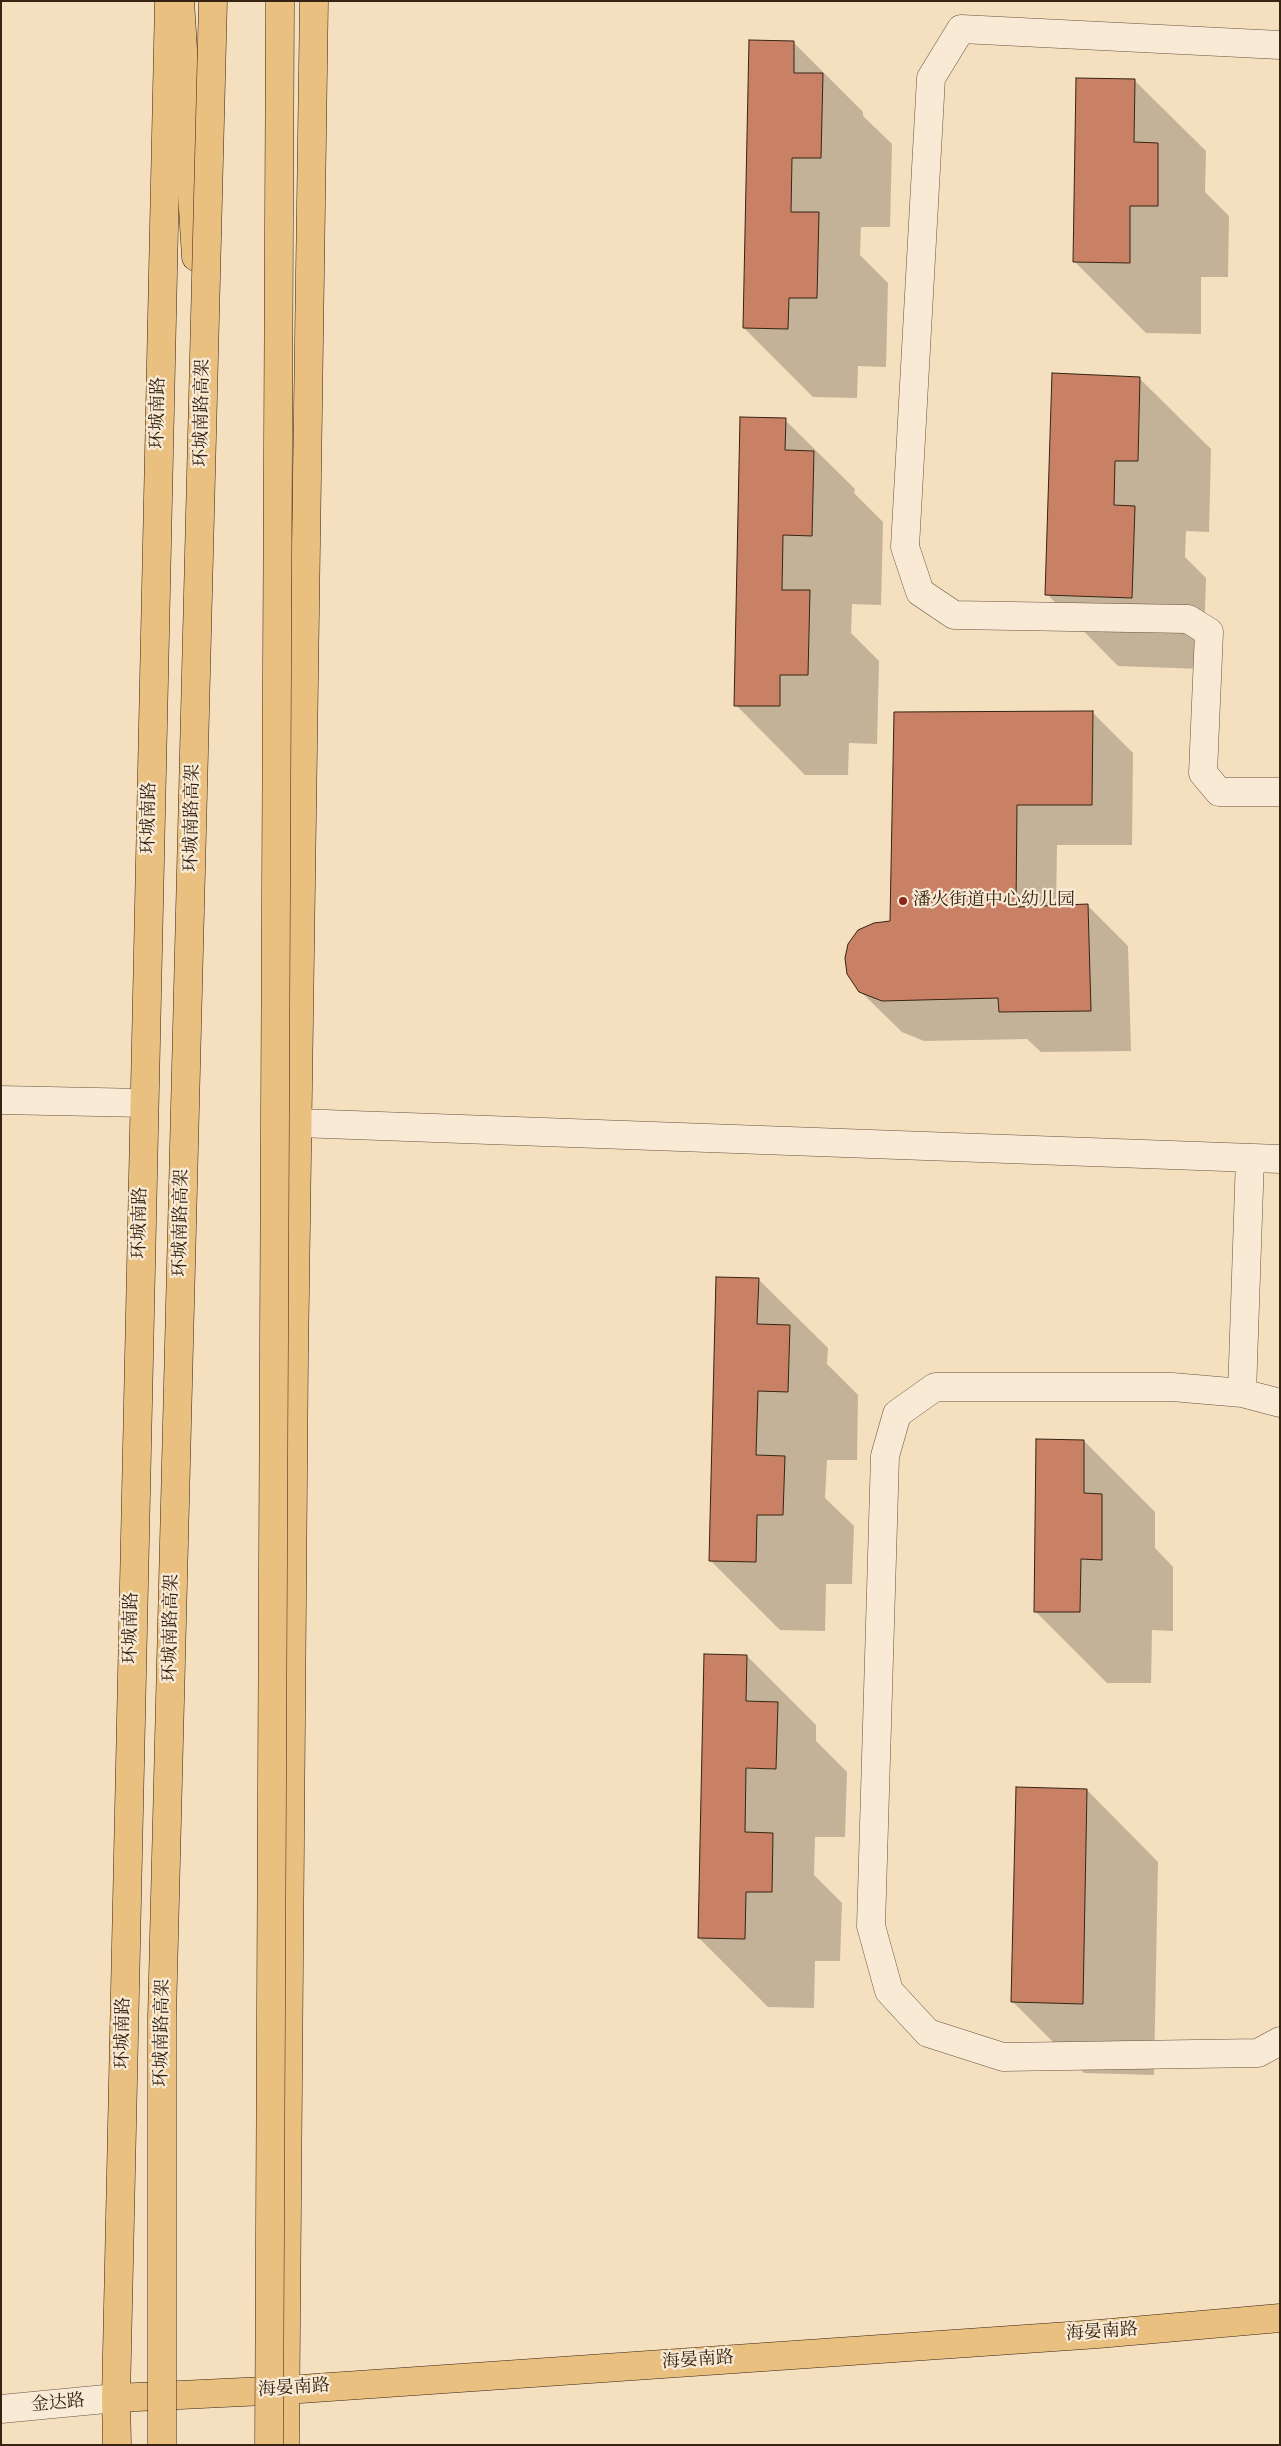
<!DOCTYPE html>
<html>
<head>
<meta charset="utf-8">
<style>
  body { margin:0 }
  #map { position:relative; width:1281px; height:2446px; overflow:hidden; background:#f4dfbf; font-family:"IM FELL Double Pica",serif }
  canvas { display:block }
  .frame { position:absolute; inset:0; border:2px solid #362312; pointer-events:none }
</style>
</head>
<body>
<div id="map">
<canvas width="1281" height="2446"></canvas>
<div class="frame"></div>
</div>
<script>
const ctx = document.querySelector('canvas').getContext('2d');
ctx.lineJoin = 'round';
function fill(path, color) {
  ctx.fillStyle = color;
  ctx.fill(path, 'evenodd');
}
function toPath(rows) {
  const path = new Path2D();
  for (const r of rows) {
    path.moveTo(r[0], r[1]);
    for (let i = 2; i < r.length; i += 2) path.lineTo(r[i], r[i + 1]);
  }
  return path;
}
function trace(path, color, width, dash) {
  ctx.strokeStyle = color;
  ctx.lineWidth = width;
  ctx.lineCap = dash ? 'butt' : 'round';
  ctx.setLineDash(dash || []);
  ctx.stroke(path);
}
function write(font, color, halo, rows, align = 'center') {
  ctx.font = font + ' "IM FELL Double Pica","Noto Serif SC",serif';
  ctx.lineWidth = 4.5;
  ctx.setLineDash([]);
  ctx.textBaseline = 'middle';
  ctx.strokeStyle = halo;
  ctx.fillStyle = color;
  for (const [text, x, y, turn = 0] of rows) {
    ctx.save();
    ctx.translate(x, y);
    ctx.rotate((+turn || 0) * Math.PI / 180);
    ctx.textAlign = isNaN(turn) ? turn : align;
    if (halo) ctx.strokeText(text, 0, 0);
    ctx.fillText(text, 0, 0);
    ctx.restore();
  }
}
fill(toPath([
  [794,43,863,112,863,116,892,144,890,227,861,227,860,255,888,283,886,367,858,366,857,398,813,397,744,328],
  [1134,80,1206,151,1205,192,1229,216,1228,277,1201,277,1201,334,1146,333,1075,262],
  [1139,378,1211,449,1209,532,1186,531,1185,557,1206,578,1203,669,1118,666,1047,594],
  [785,420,855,489,854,493,883,522,881,605,852,604,851,633,879,661,877,744,849,743,848,775,805,775,736,705],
  [1093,713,1133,753,1132,845,1057,845,1056,907,1088,906,1128,946,1131,1051,1041,1052,1027,1039,924,1041,902,1032,860,991,891,922],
  [758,1279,828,1348,827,1364,858,1395,857,1460,827,1460,825,1498,854,1526,852,1584,826,1584,825,1631,780,1630,711,1561],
  [1084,1441,1155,1512,1155,1548,1173,1567,1173,1631,1152,1630,1151,1683,1107,1683,1035,1611],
  [747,1656,816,1725,816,1741,847,1772,845,1837,815,1837,814,1875,842,1903,840,1961,815,1961,814,2008,768,2007,699,1938],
  [1087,1790,1158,1862,1154,2075,1084,2073,1013,2002]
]), '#0003');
const building = toPath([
  [749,40,794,41,794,73,823,73,821,158,792,158,791,212,819,212,817,298,789,298,788,329,743,328,749,40],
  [1076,78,1135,79,1134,142,1158,143,1158,206,1130,206,1130,263,1073,262,1076,78],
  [1052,373,1140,377,1138,461,1115,461,1114,505,1135,506,1132,598,1045,595,1052,373],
  [740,417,786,418,785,450,814,451,812,536,783,535,782,590,810,590,808,675,780,675,780,706,734,706,740,417],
  [1093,711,1092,805,1017,805,1016,907,1088,904,1091,1011,999,1012,998,998,882,1001,859,992,847,974,845,958,848,944,858,930,874,923,890,921,894,712,1093,711],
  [716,1277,759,1278,757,1324,790,1325,788,1392,758,1391,756,1455,785,1456,783,1515,757,1515,756,1562,709,1561,716,1277],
  [1036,1439,1084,1440,1084,1493,1102,1494,1102,1560,1081,1559,1080,1612,1034,1612,1036,1439],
  [704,1654,747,1655,746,1701,778,1702,776,1769,746,1768,745,1832,773,1833,772,1892,746,1892,745,1939,698,1938,704,1654],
  [1016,1787,1087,1789,1083,2004,1011,2002,1016,1787]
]);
fill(building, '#c98166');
trace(building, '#362312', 1);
const minor = toPath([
  [1280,45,961,29,931,78,905,547,920,592,954,615,1188,619,1209,632,1203,773,1219,792,1280,792],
  [1,1100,144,1103],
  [298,1123,1280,1159],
  [1242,1393,1250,1158],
  [1280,1403,1242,1393,1172,1387,935,1387,897,1414,885,1456,871,1926,889,1991,928,2033,1003,2057,1258,2053,1280,2041],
  [1,2409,116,2398]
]);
const major = toPath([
  [116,2398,286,2390,1098,2334,1280,2318],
  [117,2445,116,2398,169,1],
  [285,2445,294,1357,314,1]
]);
const highway = toPath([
  [180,1,196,257]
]);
trace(minor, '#66523d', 29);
trace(major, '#362312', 29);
trace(highway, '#362312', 29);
trace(minor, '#f8ead5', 28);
trace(major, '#eac080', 28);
trace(highway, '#eac080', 28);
const highwayBridge = toPath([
  [162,2445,162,2016,213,1],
  [269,2445,280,1]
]);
trace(highwayBridge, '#362312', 29, []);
trace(highwayBridge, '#eac080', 28);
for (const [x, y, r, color] of [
  [903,901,5,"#8f2418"]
]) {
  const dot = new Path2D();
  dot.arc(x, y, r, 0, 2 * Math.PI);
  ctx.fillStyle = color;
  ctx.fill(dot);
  trace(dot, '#f8ead5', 2);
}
write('18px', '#362312', '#f8ead5', [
  ["环城南路",159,413,-89],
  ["环城南路高架",203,413,-89],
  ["环城南路",150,818,-89],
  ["环城南路高架",193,818,-89],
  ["环城南路",141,1223,-89],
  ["环城南路高架",182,1223,-89],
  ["环城南路",132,1628,-89],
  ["环城南路高架",172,1628,-89],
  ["环城南路",124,2033,-89],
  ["环城南路高架",163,2033,-89],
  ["海晏南路",1102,2333,-4],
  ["海晏南路",698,2361,-4],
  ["海晏南路",294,2389,-4],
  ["金达路",58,2404,-5]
]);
write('18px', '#362312', '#f8ead5', [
  ["潘火街道中心幼儿园",913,901]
], 'left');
</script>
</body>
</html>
